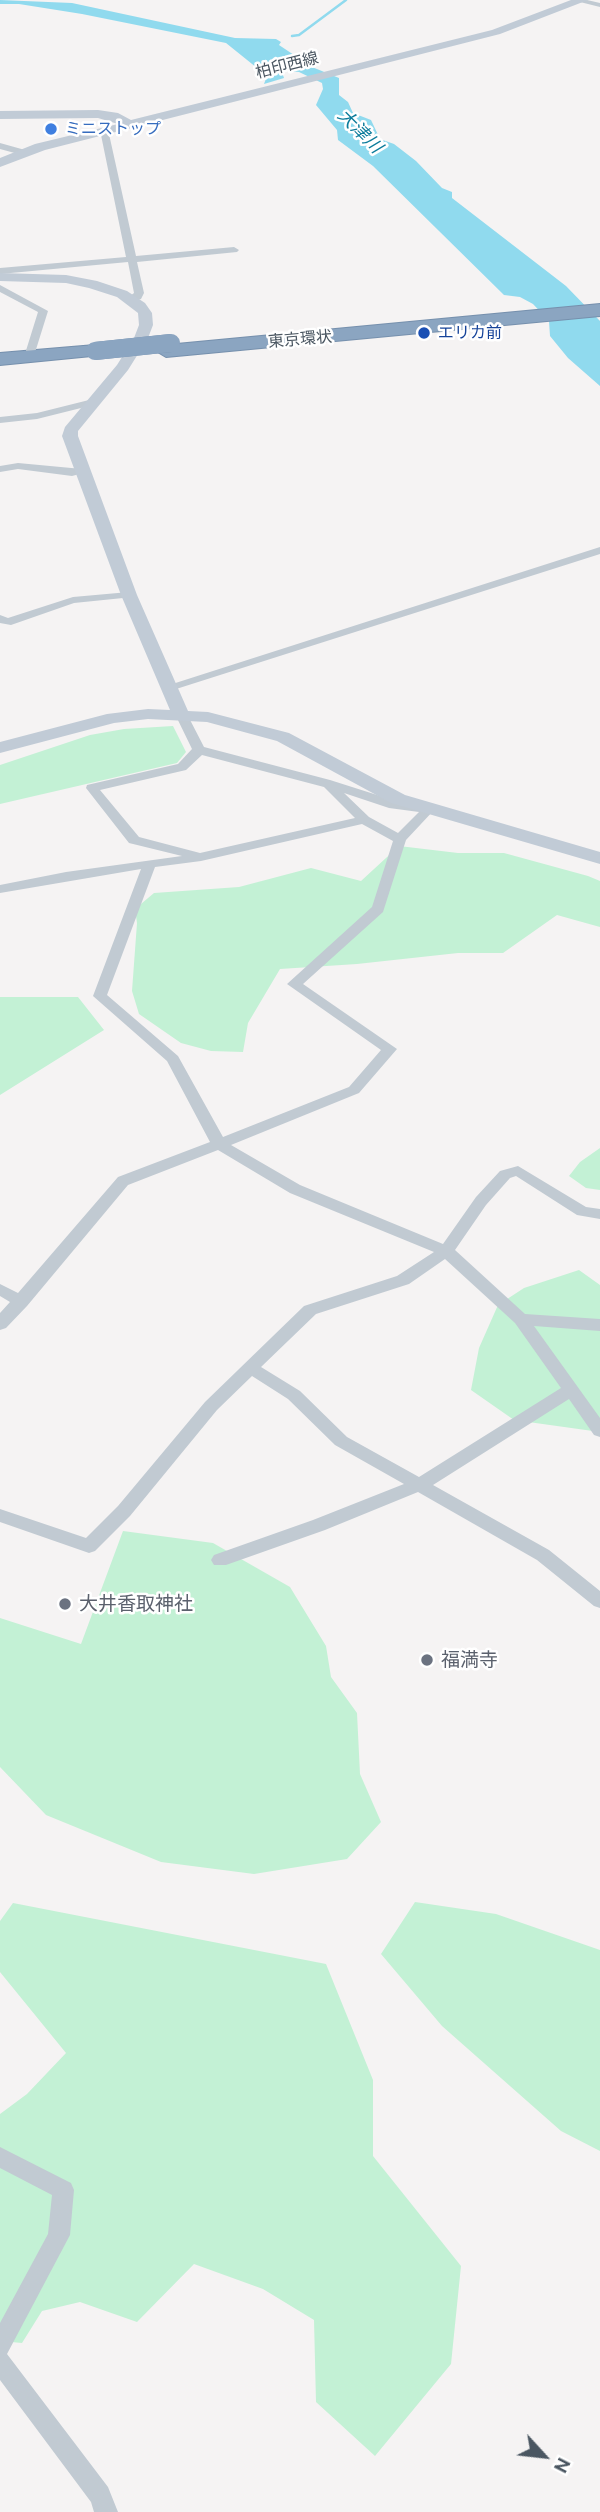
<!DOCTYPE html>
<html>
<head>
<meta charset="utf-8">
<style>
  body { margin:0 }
  #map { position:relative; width:600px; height:2512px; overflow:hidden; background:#f5f3f3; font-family:Ubuntu,sans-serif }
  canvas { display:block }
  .north { position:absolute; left:509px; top:2421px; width:70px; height:70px; -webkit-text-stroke:5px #fff; paint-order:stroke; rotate:117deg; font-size:19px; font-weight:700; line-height:28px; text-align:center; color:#4a5661 }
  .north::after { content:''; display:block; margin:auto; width:24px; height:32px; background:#4a5661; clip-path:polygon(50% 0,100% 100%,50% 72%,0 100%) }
</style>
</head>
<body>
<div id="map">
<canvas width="600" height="2512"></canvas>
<div class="north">N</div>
</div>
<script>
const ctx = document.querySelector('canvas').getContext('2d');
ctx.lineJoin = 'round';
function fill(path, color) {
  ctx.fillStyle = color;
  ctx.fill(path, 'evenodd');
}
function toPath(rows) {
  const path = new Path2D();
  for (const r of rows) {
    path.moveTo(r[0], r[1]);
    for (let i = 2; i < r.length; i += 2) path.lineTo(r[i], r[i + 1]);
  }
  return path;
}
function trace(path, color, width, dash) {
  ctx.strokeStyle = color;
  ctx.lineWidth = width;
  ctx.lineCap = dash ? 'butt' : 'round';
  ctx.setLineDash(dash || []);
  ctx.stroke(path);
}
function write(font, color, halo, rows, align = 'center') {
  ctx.font = font + ' Ubuntu,"Noto Sans JP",sans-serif';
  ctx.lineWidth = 5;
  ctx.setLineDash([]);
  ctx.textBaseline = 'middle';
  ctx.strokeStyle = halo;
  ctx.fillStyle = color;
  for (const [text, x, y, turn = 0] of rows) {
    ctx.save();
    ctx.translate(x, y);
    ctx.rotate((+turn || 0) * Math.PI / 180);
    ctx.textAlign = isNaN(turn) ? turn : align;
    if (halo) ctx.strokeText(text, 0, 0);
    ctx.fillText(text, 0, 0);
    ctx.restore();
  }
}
fill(toPath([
  [173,726,186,752,177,763,0,804,0,765,90,735,124,729],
  [399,846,458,853,504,853,588,876,600,881,600,927,557,915,503,953,458,953,357,964,280,969,248,1023,243,1052,211,1051,181,1043,139,1014,132,991,137,923,135,909,154,893,239,887,311,868,361,881],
  [0,997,78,997,104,1030,0,1095],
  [600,1148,600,1190,586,1188,569,1176,580,1162],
  [579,1270,600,1285,600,1432,514,1420,471,1390,479,1348,498,1305,524,1288],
  [123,1531,213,1543,290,1587,326,1646,331,1677,357,1713,360,1774,381,1822,347,1859,254,1874,161,1862,46,1815,0,1767,0,1618,81,1644],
  [415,1902,496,1914,600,1950,600,2151,561,2131,442,2026,381,1954],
  [13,1903,326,1964,373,2080,373,2156,461,2266,451,2364,375,2456,316,2402,314,2320,263,2289,194,2264,137,2322,80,2302,42,2311,22,2343,0,2341,0,2114,27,2094,66,2053,0,1972,0,1921]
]), '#c3f1d5');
fill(toPath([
  [0,0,72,3,235,38,276,39,281,42,279,45,312,67,339,78,339,95,348,102,353,113,371,120,380,139,394,144,416,161,442,188,452,192,452,198,566,286,600,321,600,386,568,358,550,336,549,321,533,304,520,297,504,295,373,166,338,140,337,130,316,105,323,89,322,83,299,72,281,70,284,78,264,84,267,76,226,43,82,14,19,4,0,4]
]), '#90daee');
trace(toPath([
  [292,36,299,35,346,0]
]), '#90daee', 2.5);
const highway = toPath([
  [600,304,600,316,166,357,156,351,166,345,600,304],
  [95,345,105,351,102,355,0,365,0,353,95,345]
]);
trace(highway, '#7690ad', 2);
fill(toPath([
  [587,0,600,3,600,7,576,1,587,0],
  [101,129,109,134,136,256,234,247,239,250,237,252,137,262,144,293,141,299,131,302,126,299,134,293,128,262,0,274,0,268,126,257,101,135,97,132,101,129],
  [0,143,25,150,26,152,22,155,0,149,0,143],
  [0,285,48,311,33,359,24,357,38,312,0,292,0,285],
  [93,399,97,400,97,404,37,419,0,423,0,417,37,413,93,399],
  [18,463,82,469,87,472,72,476,18,469,0,472,0,466,18,463],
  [600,547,600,554,173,690,165,690,163,687,600,547],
  [129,592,133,593,133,597,74,603,11,625,0,623,0,615,8,618,73,597,129,592],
  [181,710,187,714,204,747,330,780,396,801,429,805,435,809,406,840,383,912,303,984,397,1049,359,1093,231,1145,300,1185,443,1244,476,1197,500,1171,518,1166,586,1207,600,1209,600,1219,577,1215,516,1176,510,1178,486,1205,455,1250,525,1314,600,1319,600,1331,534,1326,600,1418,600,1437,594,1435,569,1399,433,1485,549,1550,600,1591,600,1608,594,1606,537,1560,418,1492,325,1530,226,1565,214,1565,211,1560,214,1555,313,1520,404,1484,335,1445,288,1399,252,1376,217,1410,130,1516,95,1551,89,1553,0,1522,0,1509,86,1538,118,1506,205,1402,304,1306,397,1276,434,1252,290,1193,218,1150,128,1185,27,1306,6,1328,0,1330,0,1313,10,1302,0,1296,0,1284,18,1293,118,1177,210,1142,167,1061,93,996,141,869,0,893,0,885,66,872,182,856,129,843,86,788,87,785,178,764,192,749,175,714,181,710],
  [202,755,324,787,355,818,200,853,139,837,100,790,186,770,202,755],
  [344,793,389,808,419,812,398,833,369,817,344,793],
  [362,824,393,841,372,907,287,984,381,1050,349,1087,223,1137,178,1056,107,995,155,867,201,861,362,824],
  [445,1259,515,1323,561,1388,419,1477,347,1437,300,1391,261,1367,316,1314,409,1284,445,1259],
  [0,2147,71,2183,74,2190,70,2235,7,2354,108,2487,118,2512,94,2512,91,2502,0,2380,0,2323,48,2234,52,2195,0,2168,0,2147]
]), '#c1cad2');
fill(toPath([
  [571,0,588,0,500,34,45,150,0,167,0,158,35,144,118,124,98,118,0,119,0,111,98,110,118,113,131,120,492,30,571,0],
  [0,273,66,275,97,281,127,291,145,303,152,313,153,325,148,338,128,370,78,431,78,436,137,595,188,711,208,712,289,733,405,795,600,852,600,864,391,803,277,741,207,722,148,719,114,723,0,753,0,742,107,714,148,709,170,710,121,595,62,436,65,427,117,365,134,338,139,325,138,313,117,297,89,288,66,283,0,281,0,273]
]), '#c1cbd6');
fill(highway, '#8ba5c1');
const highwayBridge = toPath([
  [95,351,171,343]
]);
trace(highwayBridge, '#7690ad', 18, []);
trace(highwayBridge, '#8ba5c1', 18);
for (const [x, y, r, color] of [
  [51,129,7,"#3f7fe0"],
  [424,333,7,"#1a4fb4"],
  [65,1604,7,"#6b7280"],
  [427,1660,7,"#6b7280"]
]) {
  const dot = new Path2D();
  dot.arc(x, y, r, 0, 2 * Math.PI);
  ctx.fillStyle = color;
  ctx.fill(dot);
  trace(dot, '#fff', 2.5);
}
write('16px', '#4a5661', '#fff', [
  ["柏印西線",287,65,-14],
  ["東京環状",300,339,-5]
]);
write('16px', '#366cbe', '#fff', [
  ["ミニストップ",65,129]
], 'left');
write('16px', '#164399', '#fff', [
  ["エリカ前",438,333]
], 'left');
write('italic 18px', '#0c7c9b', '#fff', [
  ["大津川",360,131,45]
]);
write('19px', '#5b616d', '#fff', [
  ["大井香取神社",79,1604],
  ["福満寺",441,1660]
], 'left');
</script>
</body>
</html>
